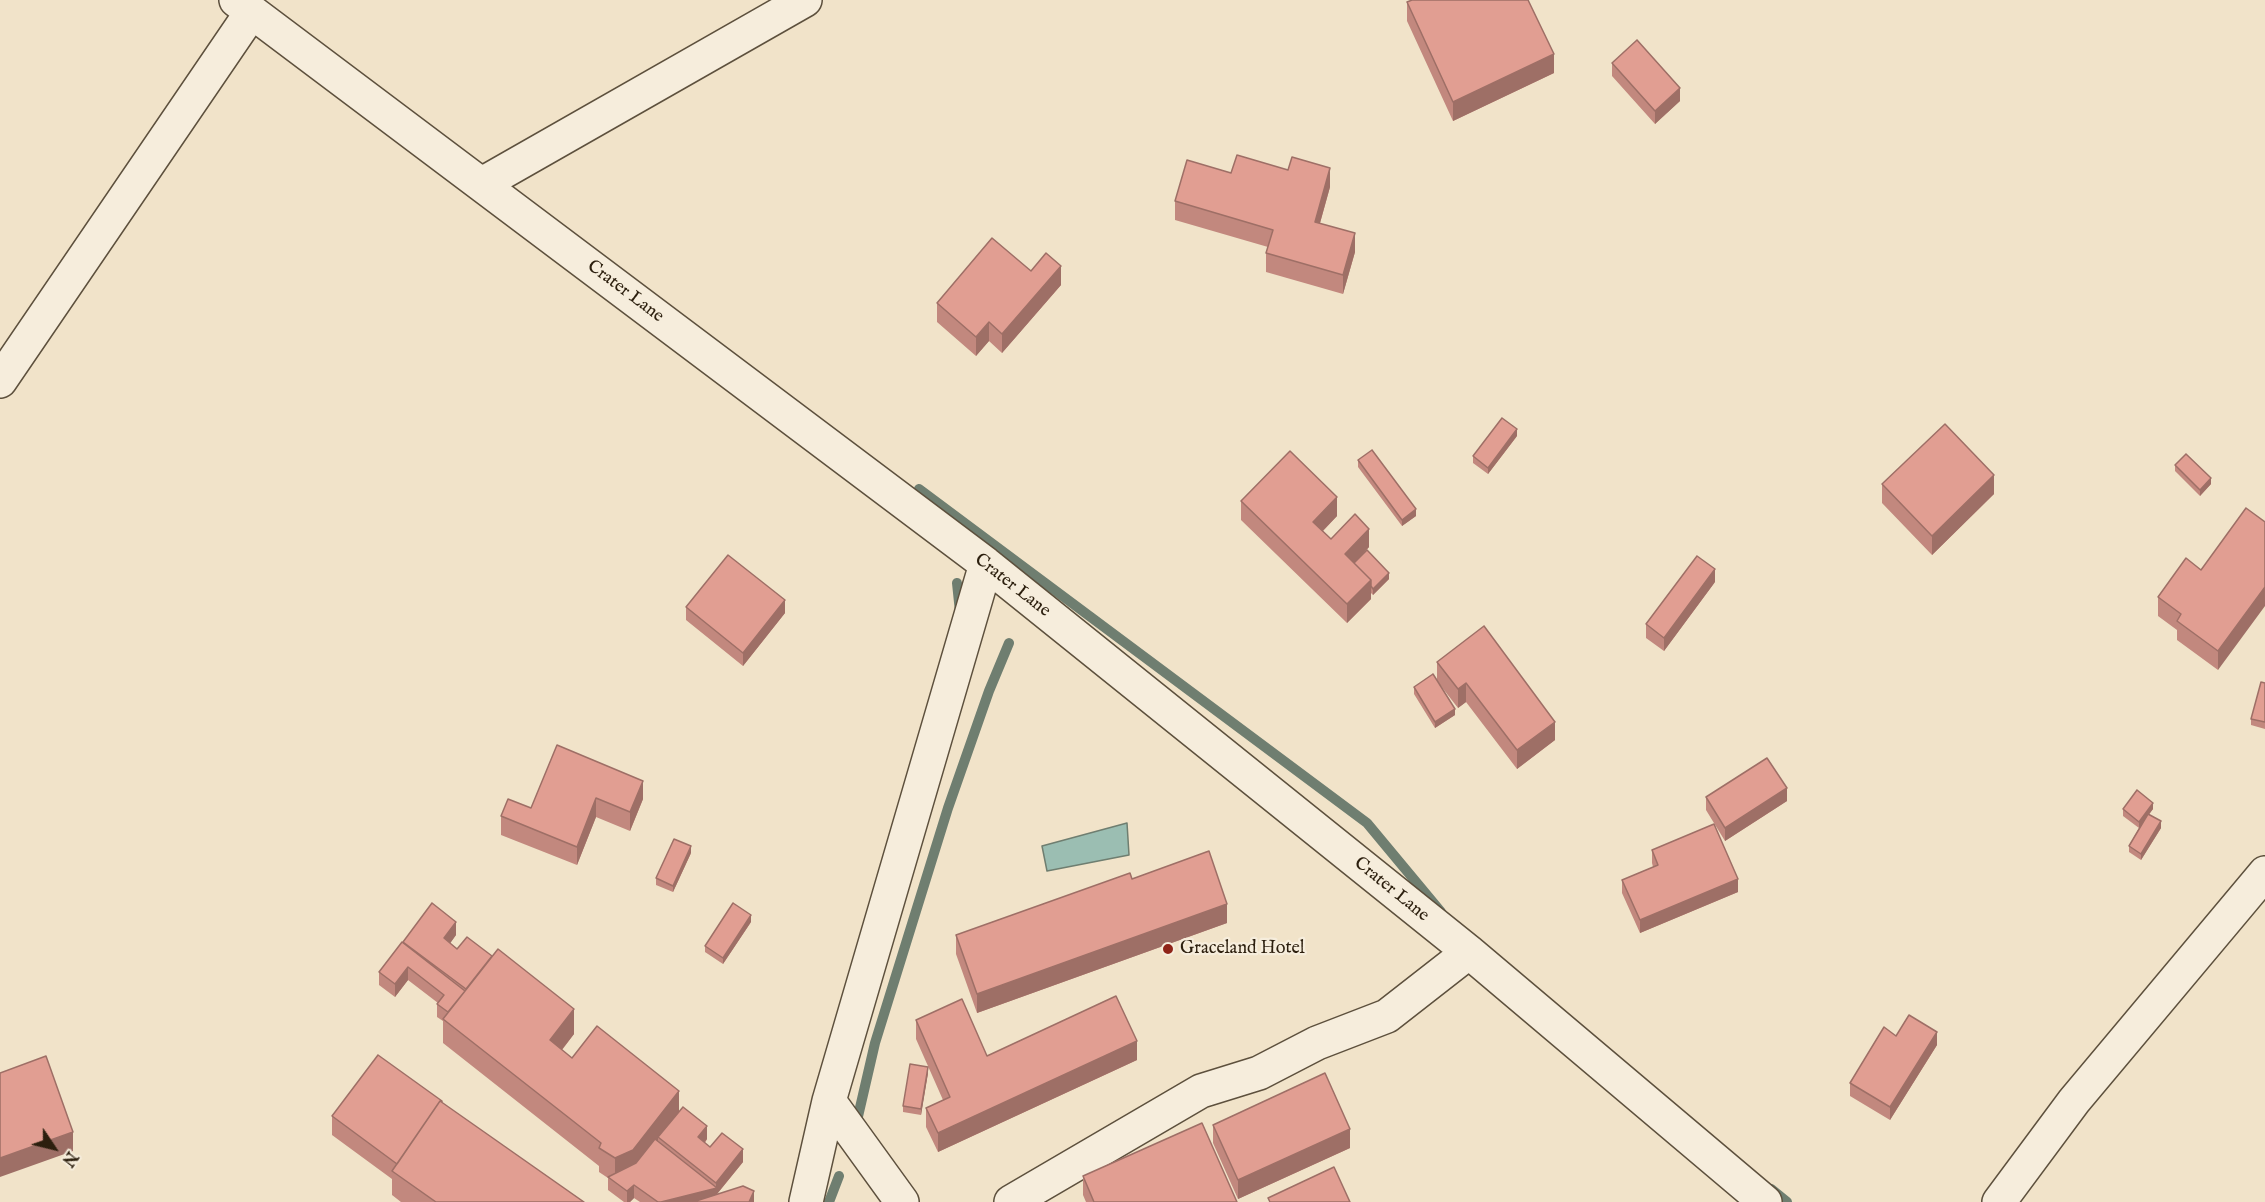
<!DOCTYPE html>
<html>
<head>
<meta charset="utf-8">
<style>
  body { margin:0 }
  #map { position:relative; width:2265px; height:1202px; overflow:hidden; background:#f1e3c9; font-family:"IM FELL English",serif }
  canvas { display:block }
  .north { position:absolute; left:24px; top:1118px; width:60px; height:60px; -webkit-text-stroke:4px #f6eddc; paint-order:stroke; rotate:125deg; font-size:16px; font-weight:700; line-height:24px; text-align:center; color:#2c1f0e }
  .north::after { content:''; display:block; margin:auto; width:21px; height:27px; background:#2c1f0e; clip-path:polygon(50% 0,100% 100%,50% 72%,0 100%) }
</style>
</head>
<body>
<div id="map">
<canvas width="2265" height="1202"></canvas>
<div class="north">N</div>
</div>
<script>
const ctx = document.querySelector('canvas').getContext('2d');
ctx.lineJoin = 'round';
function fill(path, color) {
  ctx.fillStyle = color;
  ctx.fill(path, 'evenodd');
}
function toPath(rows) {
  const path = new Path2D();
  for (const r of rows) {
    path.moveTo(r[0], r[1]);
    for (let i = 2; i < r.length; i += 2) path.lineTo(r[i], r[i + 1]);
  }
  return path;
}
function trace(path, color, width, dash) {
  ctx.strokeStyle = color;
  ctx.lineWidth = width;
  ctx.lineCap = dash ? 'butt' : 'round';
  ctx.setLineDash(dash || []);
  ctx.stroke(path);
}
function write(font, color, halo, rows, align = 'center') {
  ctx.font = font + ' "IM FELL English",serif';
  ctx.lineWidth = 4.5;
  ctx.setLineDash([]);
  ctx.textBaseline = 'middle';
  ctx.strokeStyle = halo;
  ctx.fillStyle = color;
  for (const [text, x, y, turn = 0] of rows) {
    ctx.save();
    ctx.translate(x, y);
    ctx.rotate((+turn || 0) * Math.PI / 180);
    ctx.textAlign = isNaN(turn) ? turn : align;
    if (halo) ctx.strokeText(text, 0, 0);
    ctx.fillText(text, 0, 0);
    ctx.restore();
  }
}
const water = toPath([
  [1127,823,1129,855,1047,871,1042,846,1127,823]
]);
fill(water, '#9bbeb2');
trace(water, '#6f7e70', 1.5);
trace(toPath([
  [919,489,1367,823,1441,912],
  [957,583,960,612],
  [856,1125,875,1043,948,808,989,691,1009,643],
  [1771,1189,1787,1202],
  [829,1202,839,1176]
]), '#6f7e70', 10);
const minor = toPath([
  [236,0,986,564,1469,952,1765,1202],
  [482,184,805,0],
  [0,381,251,13],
  [829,1101,902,1202],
  [806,1202,829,1101,986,564],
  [1011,1202,1201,1091,1259,1073,1317,1043,1387,1016,1469,952],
  [1999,1202,2074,1101,2265,873]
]);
trace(minor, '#5d503d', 36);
trace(minor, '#f6eddc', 33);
fill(toPath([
  [1407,2,1554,73,1453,121,1407,21],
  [1612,63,1680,101,1655,124,1612,76],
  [1231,173,1330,187,1320,223,1355,252,1343,294,1266,272,1266,253,1268,247,1175,220,1175,201],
  [1031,271,1061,285,1002,353,989,341,976,356,937,322,937,303],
  [1517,436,1488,474,1473,463,1473,456],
  [1358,460,1416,516,1402,526,1358,467],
  [2175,465,2211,484,2200,496,2175,471],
  [1882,484,1994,494,1932,555,1882,503],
  [1241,501,1337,516,1323,531,1331,539,1369,547,1360,557,1389,579,1373,595,1371,593,1371,599,1347,623,1241,520],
  [2246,508,2218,670,2177,640,2177,630,2158,616,2158,597,2201,570],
  [1715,582,1664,651,1646,638,1646,624],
  [686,607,785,613,743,666,686,620],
  [1437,662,1555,740,1517,769,1466,702,1458,708,1437,681],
  [2265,683,2265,729,2251,725,2251,719],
  [1414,687,1455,715,1435,728,1414,694],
  [557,745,643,799,630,831,596,817,577,865,501,835,501,816,531,808],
  [1706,797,1787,801,1725,841,1706,810],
  [2123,809,2153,809,2149,814,2161,828,2141,860,2129,852,2129,846,2139,828,2123,816],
  [1652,850,1738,892,1640,933,1622,893,1622,880,1653,867,1652,863],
  [691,853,673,892,656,885,656,878],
  [1132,879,1227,923,977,1013,956,954,956,935],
  [751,922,723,964,705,952,705,946],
  [456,935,450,943,574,1034,562,1050,572,1058,679,1111,707,1139,705,1143,710,1147,743,1162,717,1194,754,1202,640,1202,634,1198,630,1202,624,1202,608,1190,608,1178,599,1172,599,1166,443,1043,443,1021,437,1017,437,1004,438,1003,408,980,395,997,379,985,379,972,403,943,403,942],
  [916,1020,987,1056,1137,1060,938,1152,926,1127,926,1108,943,1100,916,1039],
  [1896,1036,1937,1045,1890,1120,1850,1096,1850,1083],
  [928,1073,921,1115,903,1112,903,1106],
  [442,1103,584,1202,401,1202,392,1195,392,1179,332,1135,332,1116],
  [1213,1125,1350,1148,1238,1199,1213,1143],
  [1083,1176,1237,1202,1086,1202,1083,1195]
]), '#c2887e');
fill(toPath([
  [1554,54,1554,73,1453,121,1453,102],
  [1680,88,1680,101,1655,124,1655,111],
  [1330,168,1330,187,1315,241,1315,222],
  [1355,233,1355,252,1343,294,1343,275],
  [1061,266,1061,285,1002,353,1002,334],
  [989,322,989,341,976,356,976,337],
  [1517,429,1517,436,1488,474,1488,468],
  [1994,475,1994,494,1932,555,1932,536],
  [2211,478,2211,484,2200,496,2200,490],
  [1337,497,1337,516,1313,541,1313,522],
  [1416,509,1416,516,1402,526,1402,520],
  [1369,529,1369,547,1345,573,1345,554],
  [1715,569,1715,582,1664,651,1664,638],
  [1389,573,1389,579,1373,595,1373,589],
  [1371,580,1371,599,1347,623,1347,604],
  [2265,587,2265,606,2218,670,2218,651],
  [785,600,785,613,743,666,743,653],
  [1466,683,1466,702,1458,708,1458,689],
  [1455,709,1455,715,1435,728,1435,722],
  [1555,722,1555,740,1517,769,1517,750],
  [643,781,643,799,630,831,630,812],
  [1787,788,1787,801,1725,841,1725,828],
  [596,798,596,817,577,865,577,847],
  [2153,803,2153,809,2139,828,2139,822],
  [2161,821,2161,828,2141,860,2141,854],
  [691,846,691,853,673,892,673,886],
  [1738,879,1738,892,1640,933,1640,920],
  [1227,904,1227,923,977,1013,977,994],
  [751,915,751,922,723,964,723,958],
  [456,922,456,935,444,952,444,938],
  [408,967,408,980,395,997,395,984],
  [574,1009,574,1034,550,1065,550,1040],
  [1937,1032,1937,1045,1890,1120,1890,1107],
  [1137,1041,1137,1060,938,1152,938,1133],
  [928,1067,928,1073,921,1115,921,1109],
  [679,1091,679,1115,658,1137,658,1142,615,1182,615,1158],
  [707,1126,707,1139,698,1150,698,1137],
  [1350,1129,1350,1148,1238,1199,1238,1180],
  [73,1132,73,1151,0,1177,0,1158],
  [743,1149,743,1162,717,1194,713,1202,661,1202,716,1188,716,1183],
  [634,1185,634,1198,630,1202,627,1202,627,1191],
  [754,1191,754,1202,749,1202]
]), '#9e6f66');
const building = toPath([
  [1412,0,1528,0,1554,54,1453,102,1407,2,1412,0],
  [1637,40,1680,88,1655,111,1612,63,1637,40],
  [1237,155,1288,170,1292,157,1330,168,1315,222,1355,233,1343,275,1266,253,1273,230,1175,201,1187,160,1231,173,1237,155],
  [992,238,1031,271,1046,253,1061,266,1002,334,989,322,976,337,937,303,992,238],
  [1502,418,1517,429,1488,468,1473,456,1502,418],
  [1945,424,1994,475,1932,536,1882,484,1945,424],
  [1372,450,1416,509,1402,520,1358,460,1372,450],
  [1290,451,1337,497,1313,522,1331,539,1355,514,1369,529,1345,554,1371,580,1347,604,1241,501,1290,451],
  [2186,454,2211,478,2200,490,2175,465,2186,454],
  [2246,508,2265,522,2265,587,2218,651,2177,621,2181,614,2158,597,2186,558,2201,570,2246,508],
  [1367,550,1389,573,1373,589,1371,586,1371,580,1354,563,1367,550],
  [728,555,785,600,743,653,686,607,728,555],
  [1697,556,1715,569,1664,638,1646,624,1697,556],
  [1484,626,1555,722,1517,750,1466,683,1458,689,1437,662,1484,626],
  [1433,674,1455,709,1435,722,1414,687,1433,674],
  [2261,682,2265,683,2265,722,2251,719,2261,682],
  [557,745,643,781,630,812,596,798,577,847,501,816,508,799,531,808,557,745],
  [1767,758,1787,788,1725,828,1706,797,1767,758],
  [2137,790,2153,803,2139,822,2123,809,2137,790],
  [2148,814,2161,821,2141,854,2129,846,2148,814],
  [1714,824,1738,879,1640,920,1622,880,1658,865,1652,850,1714,824],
  [674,839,691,846,673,886,656,878,674,839],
  [1209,851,1227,904,977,994,956,935,1130,873,1132,879,1209,851],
  [432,903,456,922,444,938,457,949,467,937,492,956,466,989,403,942,432,903],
  [733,903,751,915,723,958,705,946,733,903],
  [402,942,465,991,448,1012,437,1004,444,995,408,967,395,984,379,972,402,942],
  [498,949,574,1009,550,1040,572,1058,597,1026,679,1091,633,1150,615,1158,599,1148,601,1143,443,1019,498,949],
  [1116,996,1137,1041,938,1133,926,1108,950,1097,916,1020,962,999,987,1056,1116,996],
  [1909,1015,1937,1032,1890,1107,1850,1083,1884,1027,1896,1036,1909,1015],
  [378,1055,442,1101,442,1102,440,1101,397,1164,332,1116,378,1055],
  [46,1056,73,1132,0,1158,0,1073,46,1056],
  [910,1064,928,1067,921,1109,903,1106,910,1064],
  [1325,1073,1350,1129,1238,1180,1213,1125,1325,1073],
  [440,1101,584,1202,436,1202,392,1171,440,1101],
  [683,1107,707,1126,698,1137,710,1147,722,1133,743,1149,716,1183,658,1137,683,1107],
  [1202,1123,1237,1202,1094,1202,1083,1176,1202,1123],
  [655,1139,717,1188,661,1202,658,1202,634,1185,627,1191,608,1177,636,1163,655,1139],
  [1334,1167,1350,1202,1270,1202,1268,1198,1334,1167],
  [743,1186,754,1191,749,1202,693,1202,743,1186]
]);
fill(building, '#e19e92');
trace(building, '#9e6f66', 1.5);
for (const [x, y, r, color] of [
  [1168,949,6,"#8f2418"]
]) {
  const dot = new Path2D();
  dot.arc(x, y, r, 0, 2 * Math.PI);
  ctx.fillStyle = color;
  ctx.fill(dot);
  trace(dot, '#f6eddc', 2);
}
write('18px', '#2c1f0e', '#f6eddc', [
  ["Crater Lane",625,292,37],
  ["Crater Lane",1012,586,38],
  ["Crater Lane",1391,890,39]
]);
write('18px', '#2c1f0e', '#f6eddc', [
  ["Graceland Hotel",1180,949]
], 'left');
</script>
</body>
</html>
